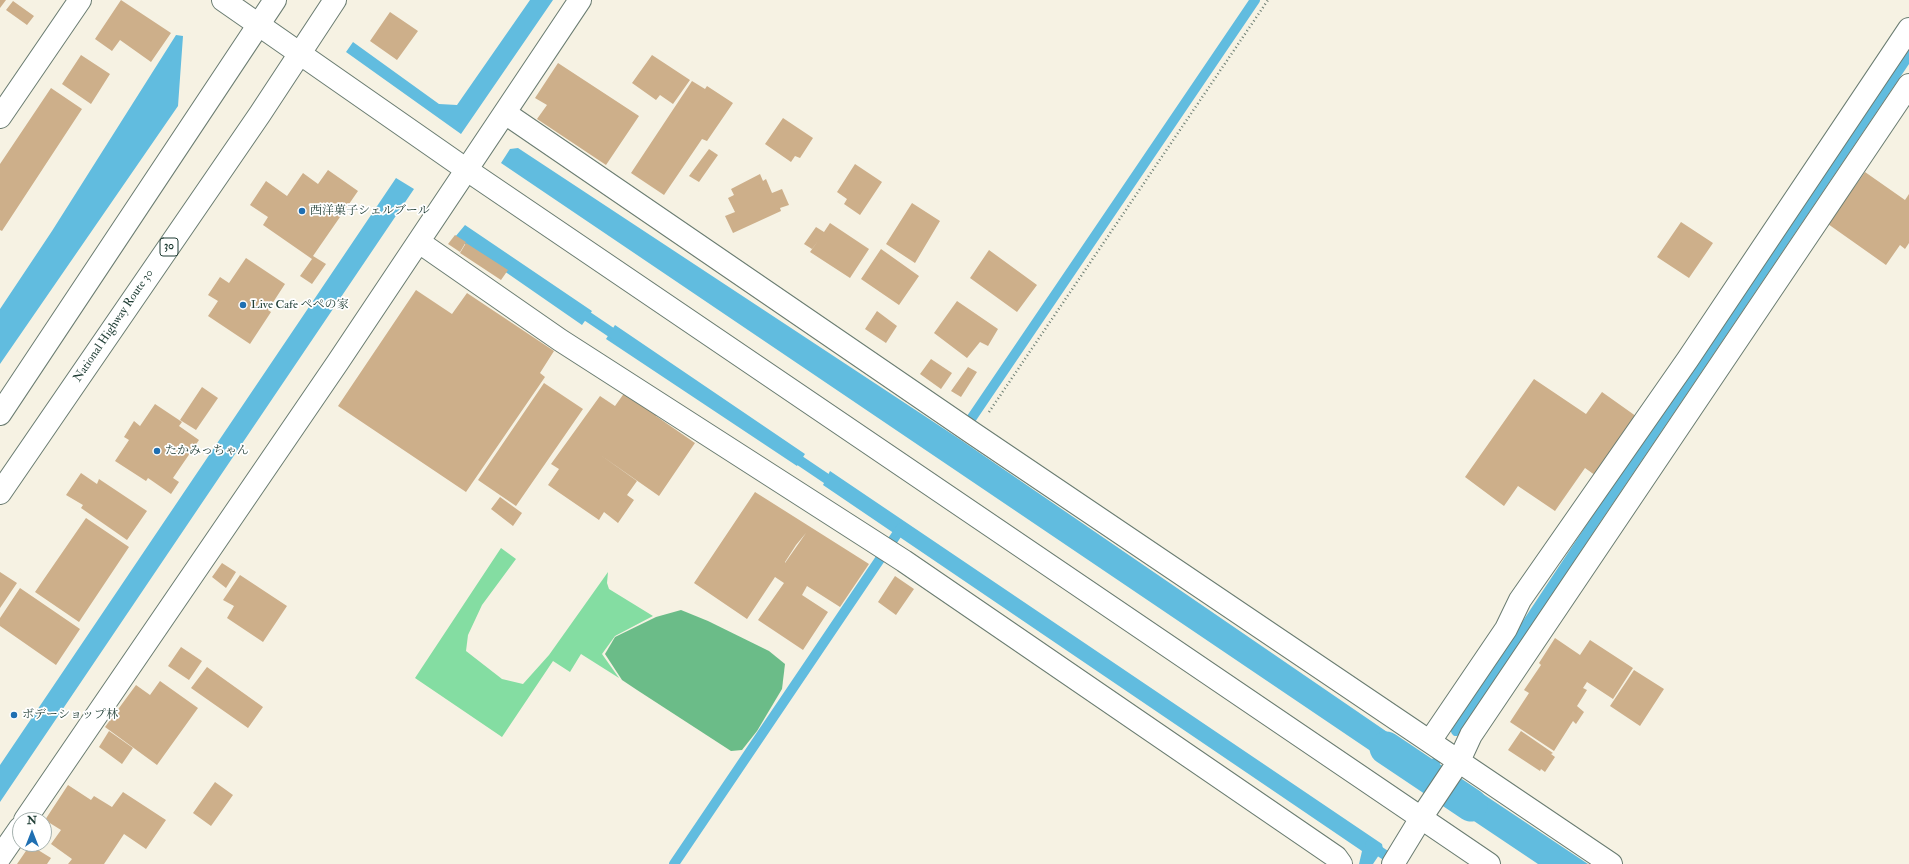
<!DOCTYPE html>
<html>
<head>
<meta charset="utf-8">
<style>
  body { margin:0 }
  #map { position:relative; width:1909px; height:864px; overflow:hidden; background:#f6f2e3; font-family:"IM FELL Double Pica",serif }
  canvas { display:block }
  .north { position:absolute; left:12px; top:812px; width:40px; height:40px; box-sizing:border-box; background:#fff; border:1px solid #a5b1ae; border-radius:50%; rotate:0deg; font-size:11px; font-weight:700; line-height:16px; text-align:center; color:#1f3d34 }
  .north::after { content:''; display:block; margin:auto; width:14px; height:18px; background:#1f6fb2; clip-path:polygon(50% 0,100% 100%,50% 72%,0 100%) }
</style>
</head>
<body>
<div id="map">
<canvas width="1909" height="864"></canvas>
<div class="north">N</div>
</div>
<script>
const ctx = document.querySelector('canvas').getContext('2d');
ctx.lineJoin = 'round';
function fill(path, color) {
  ctx.fillStyle = color;
  ctx.fill(path, 'evenodd');
}
function toPath(rows) {
  const path = new Path2D();
  for (const r of rows) {
    path.moveTo(r[0], r[1]);
    for (let i = 2; i < r.length; i += 2) path.lineTo(r[i], r[i + 1]);
  }
  return path;
}
function trace(path, color, width, dash) {
  ctx.strokeStyle = color;
  ctx.lineWidth = width;
  ctx.lineCap = dash ? 'butt' : 'round';
  ctx.setLineDash(dash || []);
  ctx.stroke(path);
}
function write(font, color, halo, rows, align = 'center') {
  ctx.font = font + ' "IM FELL Double Pica","Noto Serif JP",serif';
  ctx.lineWidth = 3.5;
  ctx.setLineDash([]);
  ctx.textBaseline = 'middle';
  ctx.strokeStyle = halo;
  ctx.fillStyle = color;
  for (const [text, x, y, turn = 0] of rows) {
    ctx.save();
    ctx.translate(x, y);
    ctx.rotate((+turn || 0) * Math.PI / 180);
    ctx.textAlign = isNaN(turn) ? turn : align;
    if (halo) ctx.strokeText(text, 0, 0);
    ctx.fillText(text, 0, 0);
    ctx.restore();
  }
}
fill(toPath([
  [501,548,516,559,482,605,468,635,466,651,502,679,523,684,549,655,608,572,607,583,609,589,653,616,615,636,602,654,619,678,581,654,570,672,553,661,502,737,415,678]
]), '#84dda2');
fill(toPath([
  [681,610,708,621,769,651,785,664,782,689,757,731,742,750,731,751,637,690,622,680,605,654,615,637,656,617]
]), '#6bbc88');
fill(toPath([
  [530,0,553,0,461,134,346,52,353,42,439,104,457,105],
  [176,35,183,36,178,106,0,364,0,309,52,231],
  [518,148,958,438,1431,762,1418,783,501,163,510,149],
  [396,178,414,189,0,802,0,765],
  [465,225,592,311,582,325,455,237],
  [615,325,805,454,797,466,606,339],
  [830,471,1382,844,1383,849,1373,864,1359,864,1362,851,823,485],
  [1468,784,1588,864,1538,864,1447,803,1449,794,1454,786]
]), '#61bcdf');
trace(toPath([
  [578,310,621,339],
  [971,419,1255,0],
  [790,454,836,485],
  [1456,731,1595,521,1909,55],
  [1427,775,1435,763],
  [1370,845,1397,863],
  [674,864,901,528]
]), '#61bcdf', 10);
trace(toPath([
  [1386,748,1471,805]
]), '#61bcdf', 33);
fill(toPath([
  [0,0,6,0,0,8],
  [121,0,171,33,151,62,120,40,112,51,95,39],
  [13,1,34,16,27,25,6,10],
  [390,12,418,31,397,60,370,41],
  [81,55,110,74,91,104,62,84],
  [652,55,690,80,673,104,660,95,656,100,632,83],
  [558,63,639,116,606,165,537,119,547,105,535,98],
  [692,81,705,89,707,86,733,103,707,141,702,139,664,195,631,173],
  [51,88,82,109,2,231,0,230,0,164],
  [783,118,813,138,800,158,795,156,791,162,765,144],
  [709,149,718,155,699,182,689,176],
  [855,164,882,182,860,215,844,204,847,199,837,192],
  [328,170,358,191,313,256,326,264,312,284,300,276,312,259,263,225,268,217,250,205,266,181,287,196,303,173,318,184],
  [1865,172,1905,200,1909,194,1909,243,1905,249,1900,245,1886,265,1828,224],
  [760,174,763,181,766,179,772,193,782,189,789,205,780,208,781,211,733,233,725,216,735,212,728,198,734,195,731,189],
  [912,203,940,221,915,263,886,244],
  [1681,222,1713,243,1689,278,1657,257],
  [830,223,869,249,850,278,810,252,818,241,812,249,804,244,816,227,824,232],
  [455,235,466,242,460,252,448,244],
  [466,243,508,270,501,280,460,253],
  [881,249,919,276,899,305,861,279],
  [989,250,1037,285,1017,312,970,278],
  [246,258,285,284,268,310,271,312,250,344,208,316,218,301,208,295,220,277,229,283],
  [416,290,452,314,467,293,554,351,540,373,545,377,466,492,338,406],
  [957,301,998,329,988,346,980,342,967,358,934,333],
  [877,311,897,326,886,343,865,329],
  [931,359,952,373,941,389,920,374],
  [968,367,977,372,961,397,951,391],
  [1534,379,1586,414,1602,392,1640,419,1599,478,1585,468,1555,511,1518,486,1504,506,1465,477],
  [544,383,583,409,516,506,478,480],
  [202,387,218,398,196,430,180,420],
  [625,392,660,410,656,416,695,443,659,496,599,454,637,481,627,495,634,500,618,523,604,512,599,520,548,485,559,469,551,464,600,396,615,406],
  [155,404,182,422,179,426,199,440,173,478,179,482,171,494,148,478,146,481,115,461,129,440,124,437,134,421,140,426],
  [81,473,97,484,99,479,147,511,127,540,81,508,83,505,66,495],
  [755,492,869,564,840,607,807,586,802,595,828,612,803,650,758,620,784,583,775,577,747,619,694,583],
  [806,533,785,563,785,562,796,545],
  [500,497,522,513,513,526,491,509],
  [86,518,129,547,79,622,35,592],
  [222,563,236,572,226,588,212,577],
  [0,572,17,583,0,608],
  [240,575,287,606,263,642,227,618,234,606,223,600],
  [895,576,914,589,896,615,878,602],
  [20,588,80,629,56,665,0,626,0,618],
  [1555,638,1580,655,1590,640,1633,668,1613,699,1587,682,1583,688,1587,690,1577,706,1584,712,1576,724,1573,721,1554,751,1510,722,1529,693,1524,690,1541,665,1539,663],
  [181,647,202,661,189,680,168,666],
  [207,667,263,707,248,728,191,688],
  [1634,670,1664,689,1640,726,1610,706],
  [160,681,198,708,157,765,105,727,136,685,150,695],
  [109,731,133,748,122,764,99,747],
  [1521,731,1553,753,1551,754,1555,757,1545,772,1541,769,1540,771,1508,750],
  [215,782,233,795,211,826,193,813],
  [68,785,91,800,94,796,112,807,123,792,166,820,146,849,124,834,104,864,68,864,72,859,51,844,61,830,45,820],
  [30,845,51,858,47,864,17,864]
]), '#cdaf8a');
const minor = toPath([
  [505,113,974,434,1611,864],
  [0,117,80,0],
  [419,242,560,340,904,561,1336,857,1341,864],
  [1430,741,1506,629,1520,600,1688,359,1909,29],
  [25,820,338,362,580,0],
  [0,857,20,828],
  [1393,864,1421,818,1459,761,1471,735,1909,85]
]);
const tertiary = toPath([
  [223,0,467,170,1489,864]
]);
const trunk = toPath([
  [0,414,275,0],
  [0,493,260,114,335,0]
]);
trace(minor, '#6a7c71', 24);
trace(tertiary, '#6a7c71', 24);
trace(trunk, '#6a7c71', 24);
trace(toPath([
  [989,412,1268,0]
]), '#6a7c71', 2.5, [1, 3]);
trace(minor, '#fff', 22);
trace(tertiary, '#fff', 22);
trace(trunk, '#fff', 22);
for (const [x, y, r, color] of [
  [302,211,4,"#1f6fb2"],
  [243,305,4,"#1f6fb2"],
  [157,451,4,"#1f6fb2"],
  [14,715,4,"#1f6fb2"]
]) {
  const dot = new Path2D();
  dot.arc(x, y, r, 0, 2 * Math.PI);
  ctx.fillStyle = color;
  ctx.fill(dot);
  trace(dot, '#fff', 1.5);
}
for (const [x, y, w] of [
  [169,247,18]
]) {
  const box = new Path2D();
  box.roundRect(x - w / 2, y - 9, w, 18, 3);
  ctx.fillStyle = '#fff';
  ctx.fill(box);
  trace(box, '#1f3d34', 1);
}
write('bold 11px', '#1f3d34', null, [
  ["30",169,247]
]);
write('12px', '#1f3d34', '#fff', [
  ["西洋菓子シェルブール",310,211],
  ["Live Cafe ペペの家",251,305],
  ["たかみっちゃん",165,451],
  ["ボデーショップ林",22,715]
], 'left');
write('12px', '#1f3d34', '#fff', [
  ["National Highway Route 30",114,326,-56]
]);
</script>
</body>
</html>
